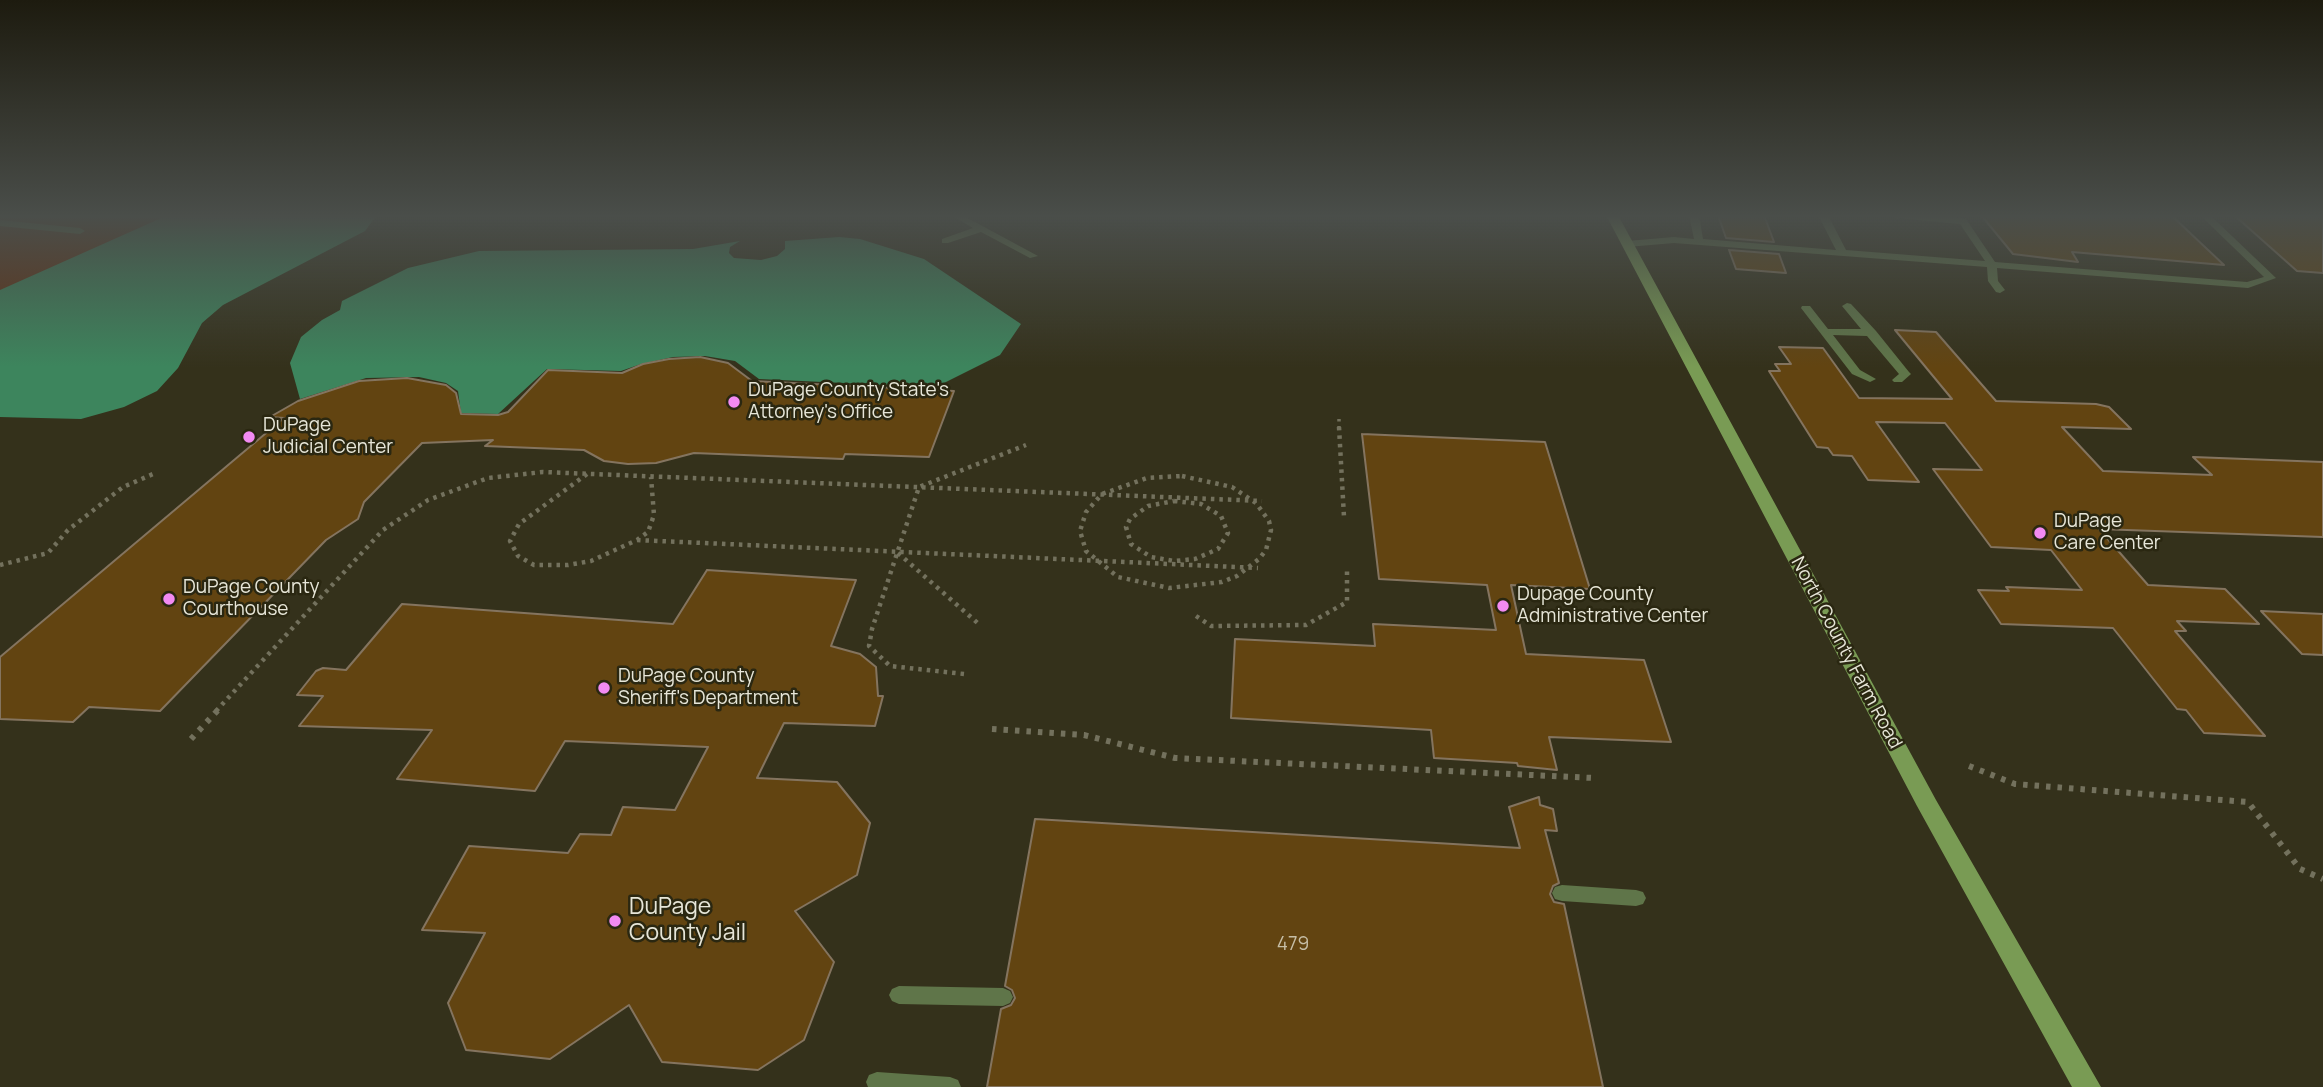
<!DOCTYPE html>
<html>
<head>
<meta charset="utf-8">
<style>
  body { margin:0 }
  canvas { display:block; background:#34311b }
</style>
</head>
<body>
<canvas width="2323" height="1087"></canvas>
<script>
const ctx = document.querySelector('canvas').getContext('2d');
ctx.lineJoin = 'round';
function fill(path, color) {
  ctx.fillStyle = color;
  ctx.fill(path, 'evenodd');
}
function toPath(rows) {
  const path = new Path2D();
  for (const r of rows) {
    path.moveTo(r[0], r[1]);
    for (let i = 2; i < r.length; i += 2) path.lineTo(r[i], r[i + 1]);
  }
  return path;
}
function trace(path, color, width, dash) {
  ctx.strokeStyle = color;
  ctx.lineWidth = width;
  ctx.lineCap = dash ? 'butt' : 'round';
  ctx.setLineDash(dash || []);
  ctx.stroke(path);
}
function write(font, color, halo, rows, align = 'center') {
  ctx.font = font + ' Manrope,sans-serif';
  ctx.lineWidth = 5;
  ctx.setLineDash([]);
  ctx.textBaseline = 'middle';
  ctx.strokeStyle = halo;
  ctx.fillStyle = color;
  for (const [text, x, y, turn = 0] of rows) {
    ctx.save();
    ctx.translate(x, y);
    ctx.rotate((+turn || 0) * Math.PI / 180);
    ctx.textAlign = isNaN(turn) ? turn : align;
    if (halo) ctx.strokeText(text, 0, 0);
    ctx.fillText(text, 0, 0);
    ctx.restore();
  }
}
fill(toPath([
  [0,215,203,215,0,314]
]), '#623012');
fill(toPath([
  [168,215,376,216,365,231,223,305,202,323,178,368,157,391,124,407,81,419,0,417,0,290],
  [839,237,860,239,924,259,1021,324,1000,355,942,384,887,385,759,379,735,361,705,356,673,357,641,364,621,371,547,369,498,414,461,413,458,391,446,383,419,377,366,378,300,399,290,363,301,337,322,320,340,310,342,301,408,268,479,251,693,249,740,241,730,247,729,253,734,258,761,260,777,256,785,249,785,241]
]), '#3d855d');
const building = toPath([
  [1718,215,1764,215,1774,242,1726,238,1718,215],
  [1981,215,2171,215,2224,265,2072,252,2078,262,2013,254,1981,215],
  [2234,215,2323,215,2323,273,2297,271,2234,215],
  [1729,250,1779,254,1786,273,1736,269,1729,250],
  [1895,330,1936,332,1996,401,2096,404,2109,407,2131,429,2062,427,2103,471,2212,475,2193,457,2323,462,2323,537,2099,529,2148,585,2225,589,2259,624,2177,621,2186,631,2175,631,2265,736,2204,733,2186,710,2177,709,2113,628,2001,624,1978,590,2009,591,2006,587,2082,590,2051,550,1991,547,1933,469,1982,470,1945,423,1876,422,1919,482,1868,480,1852,456,1833,455,1828,448,1817,447,1769,371,1780,371,1775,364,1791,364,1779,347,1823,348,1859,398,1952,399,1895,330],
  [700,357,728,363,752,381,954,391,929,457,845,454,843,459,694,453,656,463,628,464,604,461,584,450,485,446,493,440,422,443,364,502,358,519,326,540,160,711,89,707,73,722,0,719,0,657,284,418,270,417,298,401,359,381,407,378,446,385,456,393,461,414,498,415,508,412,548,370,622,373,643,364,669,359,700,357],
  [1362,434,1545,442,1590,589,1511,585,1526,654,1644,660,1671,742,1549,737,1557,770,1518,766,1517,763,1434,758,1431,730,1231,718,1235,639,1375,646,1373,624,1496,630,1487,585,1379,579,1362,434],
  [707,570,856,580,831,646,860,654,876,667,878,696,883,696,875,726,784,723,757,778,837,782,870,823,857,875,795,911,834,962,804,1040,758,1070,662,1062,629,1005,550,1059,466,1050,448,1003,485,933,422,930,469,846,568,853,580,834,611,835,623,807,675,810,708,747,565,741,535,791,397,779,432,730,299,726,323,696,297,695,316,671,323,668,346,670,402,604,673,624,707,570],
  [2261,611,2323,614,2323,655,2302,654,2261,611],
  [1539,797,1540,805,1553,809,1557,831,1545,830,1559,883,1553,886,1550,894,1554,902,1564,904,1603,1087,987,1087,1001,1009,1011,1005,1015,998,1012,990,1005,986,1035,819,1520,848,1509,807,1539,797]
]);
fill(building, '#624411');
trace(building, '#84745f', 2);
trace(toPath([
  [1339,419,1339,429]
]), '#73715d', 3.5, [2.5, 4.5]);
trace(toPath([
  [1339,427,1344,517],
  [587,474,519,524,510,541,518,556,534,565,568,565,591,561,637,540,648,532,654,515,651,477],
  [1182,476,1232,487,1256,503,1269,521,1271,530,1266,550,1259,559,1237,576,1222,582,1169,588,1118,577,1086,551,1080,531,1086,512,1102,494,1147,478,1182,476],
  [1174,501,1201,504,1221,516,1228,533,1218,549,1195,559,1174,561,1151,557,1131,544,1126,527,1130,519,1148,506,1174,501],
  [637,540,1258,568],
  [898,553,981,626],
  [0,565,48,553,68,530,123,487,153,474],
  [1196,616,1211,626,1306,625,1347,602,1347,569],
  [964,674,890,666,869,646,872,629,919,487,1026,445],
  [216,711,383,530,428,500,488,478,543,472,1262,501]
]), '#73715d', 4.5, [3.5, 5]);
trace(toPath([
  [992,729,1084,735,1175,758,1594,778],
  [191,739,218,710],
  [1969,766,2015,784,2248,802,2300,869,2323,879]
]), '#73715d', 6, [4.5, 7]);
fill(toPath([
  [951,215,962,215,1038,256,1030,258,981,232,948,243,942,243,942,239,973,228,951,215],
  [1689,215,1699,215,1703,239,1836,250,1818,215,1828,215,1846,250,1985,261,1960,224,1896,218,1892,215,1963,218,1966,219,1995,262,2247,282,2264,277,2200,215,2210,215,2276,278,2248,288,1997,268,1998,281,2005,290,2000,293,1996,292,1988,281,1987,267,1674,243,1627,247,1622,244,1627,241,1674,237,1694,239,1689,215],
  [0,220,80,228,85,231,80,234,0,226,0,220],
  [1847,303,1851,304,1876,331,1909,372,1911,374,1902,382,1894,382,1892,380,1899,374,1867,336,1833,335,1860,370,1876,379,1870,382,1852,374,1801,308,1802,306,1810,306,1828,329,1861,329,1842,306,1847,303],
  [1562,885,1636,890,1643,892,1646,898,1643,904,1636,906,1562,901,1555,899,1552,893,1555,887,1562,885],
  [899,986,1003,988,1010,991,1013,997,1010,1003,1003,1006,899,1004,892,1001,889,995,892,989,899,986],
  [877,1072,950,1077,958,1080,961,1087,868,1087,866,1082,869,1075,877,1072]
]), '#5f7549');
fill(toPath([
  [1606,215,1618,215,1936,800,2101,1087,2072,1087,1917,806,1606,215]
]), '#799b54');
const sky = ctx.createLinearGradient(0, 0, 0, 367);
sky.addColorStop(0, '#1d1b0f');
sky.addColorStop(0.59, '#4a4e4a');
sky.addColorStop(1, '#4a4e4a00');
ctx.fillStyle = sky;
ctx.fillRect(0, 0, 2323, 367);
for (const [x, y, r, color] of [
  [734,402,7,"#f28af2"],
  [249,437,7,"#f28af2"],
  [2040,533,7,"#f28af2"],
  [169,599,7,"#f28af2"],
  [1503,606,7,"#f28af2"],
  [604,688,7,"#f28af2"],
  [615,921,7,"#f28af2"]
]) {
  const dot = new Path2D();
  dot.arc(x, y, r, 0, 2 * Math.PI);
  ctx.fillStyle = color;
  ctx.fill(dot);
  trace(dot, '#2a2711', 2.5);
}
write('19px', '#e7e6d8', '#2a2711', [
  ["DuPage County State's",748,391],
  ["Attorney's Office",748,413],
  ["DuPage",263,426],
  ["Judicial Center",263,448],
  ["DuPage",2054,522],
  ["Care Center",2054,544],
  ["DuPage County",183,588],
  ["Courthouse",183,610],
  ["Dupage County",1517,595],
  ["Administrative Center",1517,617],
  ["DuPage County",618,677],
  ["Sheriff's Department",618,699]
], 'left');
write('19px', '#e7e6d8', '#2a2711', [
  ["North County Farm Road",1846,653,62]
]);
write('19px', '#c6bea6', null, [
  ["479",1293,945]
]);
write('23px', '#e7e6d8', '#2a2711', [
  ["DuPage",629,908],
  ["County Jail",629,934]
], 'left');
</script>
</body>
</html>
